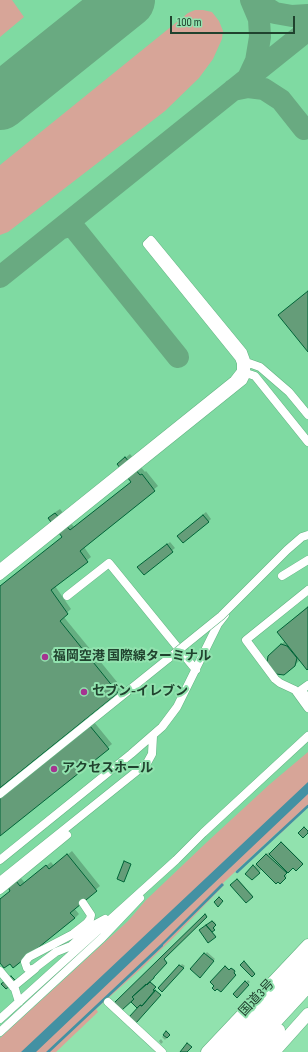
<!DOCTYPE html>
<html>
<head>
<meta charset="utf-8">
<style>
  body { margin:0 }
  #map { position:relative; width:308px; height:1052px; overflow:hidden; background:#91e2ae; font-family:"Sofia Sans Condensed",sans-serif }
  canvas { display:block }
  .scale { position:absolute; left:170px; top:16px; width:125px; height:18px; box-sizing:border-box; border:2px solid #20422e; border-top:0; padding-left:5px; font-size:12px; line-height:14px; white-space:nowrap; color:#20422e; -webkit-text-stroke:3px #91e2ae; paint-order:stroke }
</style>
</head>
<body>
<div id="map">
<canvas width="308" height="1052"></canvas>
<div class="scale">100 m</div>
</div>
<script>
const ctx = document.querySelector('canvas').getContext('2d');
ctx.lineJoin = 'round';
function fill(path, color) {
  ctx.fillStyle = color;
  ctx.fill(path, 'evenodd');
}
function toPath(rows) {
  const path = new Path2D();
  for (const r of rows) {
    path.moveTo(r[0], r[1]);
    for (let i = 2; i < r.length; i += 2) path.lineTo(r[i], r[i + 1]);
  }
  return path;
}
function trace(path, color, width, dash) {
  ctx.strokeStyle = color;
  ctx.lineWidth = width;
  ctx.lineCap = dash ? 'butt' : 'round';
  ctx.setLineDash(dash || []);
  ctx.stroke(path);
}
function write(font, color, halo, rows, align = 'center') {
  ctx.font = font + ' "Sofia Sans Condensed","Noto Sans JP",sans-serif';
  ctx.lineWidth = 4;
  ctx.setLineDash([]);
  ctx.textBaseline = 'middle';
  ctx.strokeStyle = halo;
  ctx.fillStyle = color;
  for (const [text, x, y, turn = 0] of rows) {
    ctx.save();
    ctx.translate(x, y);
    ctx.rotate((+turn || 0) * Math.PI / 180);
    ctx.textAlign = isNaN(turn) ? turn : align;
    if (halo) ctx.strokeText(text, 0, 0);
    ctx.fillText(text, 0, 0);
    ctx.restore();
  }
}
fill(toPath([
  [0,0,308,0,308,785,0,1052]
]), '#7fdaa2');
fill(toPath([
  [0,0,12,0,24,17,0,37],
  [195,10,203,10,212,12,219,21,223,31,222,39,213,59,199,78,165,111,8,232,0,235,0,165,188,13],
  [308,752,308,807,281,833,279,831,223,883,224,885,175,936,142,968,96,1009,98,1012,56,1052,0,1052,0,1038,128,921,146,900,207,842,270,784]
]), '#d7a598');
fill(toPath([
  [308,782,308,794,36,1052,21,1052],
  [222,883,224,885,163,945,163,946,50,1052,46,1052,161,944]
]), '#4391a3');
fill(toPath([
  [130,454,145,472,146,471,158,486,84,547,91,557,55,586,71,609,63,616,122,688,89,716,112,744,0,835,0,586,63,537,53,514,57,511,60,509,74,527,132,481,123,460],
  [206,512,211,519,208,522,178,536],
  [170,542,175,548,144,574,142,565],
  [308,606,308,668,300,660,294,666,278,647,285,641,278,632],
  [282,842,303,863,296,870,293,867,288,871,285,874,287,876,280,883,262,869,252,879,246,874,269,852,270,854],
  [72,851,100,886,74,908,79,914,75,918,13,967,10,963,0,961,0,900,11,891,9,887,20,877,25,883,51,862,54,866],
  [238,879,253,896,246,902,231,885],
  [206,914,207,916,164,958,167,962,154,975,154,977,150,981,155,986,153,989,161,994,136,1022,138,1008,131,1001,116,1002],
  [214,921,216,924,213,926,215,928,212,931,216,936,209,942,200,931],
  [207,952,215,959,200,976,192,969],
  [245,962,255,973,252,976,241,965],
  [182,964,185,966,162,990,160,988],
  [226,966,230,970,232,968,235,970,233,972,236,974,221,991,211,982],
  [248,980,250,982,237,996,234,994],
  [167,1031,170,1034,165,1040,162,1037],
  [161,1039,163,1042,161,1044,159,1041]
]), '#0003');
trace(toPath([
  [237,872,308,806]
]), '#4391a3', 2.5);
trace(toPath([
  [254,0,275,13,292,16,308,15],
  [249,76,256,61,260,37,259,19,251,0],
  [233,90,248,87,264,89,281,100,304,129],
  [60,229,68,226,75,229,178,357],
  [0,277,308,30]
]), '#69aa81', 22);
trace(toPath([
  [0,102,127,0]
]), '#69aa81', 56);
const building = toPath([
  [308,291,308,352,278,315,308,291],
  [125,457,140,475,142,474,155,491,80,551,88,562,51,590,68,614,60,621,118,693,0,788,0,586,62,537,48,518,52,515,55,513,70,530,131,482,117,464,125,457],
  [203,515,209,522,183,543,177,536,203,515],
  [167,544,173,552,144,575,137,567,167,544],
  [308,607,308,669,307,670,277,632,308,607],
  [281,644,287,646,297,658,295,666,284,675,276,674,267,662,268,656,281,644],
  [85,720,109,749,0,836,0,788,85,720],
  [304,827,308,831,308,833,303,838,298,833,304,827],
  [281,842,303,864,296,871,293,868,288,873,269,854,281,842],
  [67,854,97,891,70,913,75,918,13,968,10,964,4,968,0,963,0,899,10,891,8,887,16,881,20,886,46,865,49,869,67,854],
  [266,854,287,873,284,876,286,878,280,884,278,882,276,884,256,864,266,854],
  [124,861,131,864,124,882,117,879,124,861],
  [253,865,260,873,252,880,245,874,253,865],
  [237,879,253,897,246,903,230,885,237,879],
  [219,897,223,901,218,907,214,902,219,897],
  [205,914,207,917,164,959,167,963,154,977,154,978,132,997,134,999,122,1010,114,1003,205,914],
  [212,921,216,925,213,928,215,930,212,932,206,925,212,921],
  [206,925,216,937,208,943,199,930,206,925],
  [204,953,214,961,200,978,190,969,204,953],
  [244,961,255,974,252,977,240,965,244,961],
  [179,965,184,968,162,992,158,988,179,965],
  [225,966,229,970,231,968,235,971,234,973,236,975,221,992,217,989,215,991,212,988,214,986,210,982,225,966],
  [11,976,16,981,6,989,1,984,11,976],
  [245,981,249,985,237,998,233,994,245,981],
  [150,982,156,987,153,990,155,991,142,1006,140,1005,137,1008,131,1002,134,999,132,997,146,984,147,985,150,982],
  [155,990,161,995,136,1023,129,1017,140,1005,142,1006,155,990],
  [166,1031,170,1035,167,1038,163,1035,166,1031],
  [187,1043,192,1047,187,1052,180,1052,187,1043]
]);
fill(building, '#659d79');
trace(building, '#006438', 1);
const minor = toPath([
  [246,362,260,367,289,392,308,415],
  [246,373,255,376,308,442],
  [0,568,234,380,241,371,241,363,239,358,147,244,151,240,243,352,247,363,245,377,243,381,0,576],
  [282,576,308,560],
  [308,590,246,640,275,679,280,683,295,690,308,708],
  [67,596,109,563,196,670],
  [308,698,301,690,308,685],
  [0,794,169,658],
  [0,860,131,754,162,727,177,707,218,624,225,615],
  [0,881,147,763,152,754,153,736],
  [0,890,67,835],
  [83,903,91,915,90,919,87,923,73,934,29,957,25,962,27,968,30,970,35,968,56,952,71,946,94,925,105,919],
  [0,971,15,989,19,1002],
  [13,987,35,969],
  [108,1002,162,1052],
  [0,1019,176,860,203,833,308,736],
  [0,1032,102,938,140,898]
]);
const highway = toPath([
  [207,1052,308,945],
  [221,1052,308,957],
  [234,1052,308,972],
  [248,1052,308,987],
  [260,1052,279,1030],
  [274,1052,308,1014]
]);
trace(minor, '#63b482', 9);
trace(highway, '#63b482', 13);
trace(minor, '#fff', 8);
trace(highway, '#fff', 12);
const minorBridge = toPath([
  [169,658,221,616,287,550,302,537,308,535]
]);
trace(minorBridge, '#63b482', 9, []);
trace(minorBridge, '#fff', 8);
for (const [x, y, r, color] of [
  [45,657,4,"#a53491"],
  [84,692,4,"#a53491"],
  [54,769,4,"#a53491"]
]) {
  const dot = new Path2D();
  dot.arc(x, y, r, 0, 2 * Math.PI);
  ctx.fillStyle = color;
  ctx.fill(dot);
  trace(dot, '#91e2ae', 1.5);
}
write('bold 13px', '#20422e', '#91e2ae', [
  ["福岡空港 国際線ターミナル",53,657],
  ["セブン-イレブン",92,692],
  ["アクセスホール",62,769]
], 'left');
write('13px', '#20422e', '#91e2ae', [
  ["国道3号",257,998,-47]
]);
</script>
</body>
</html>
